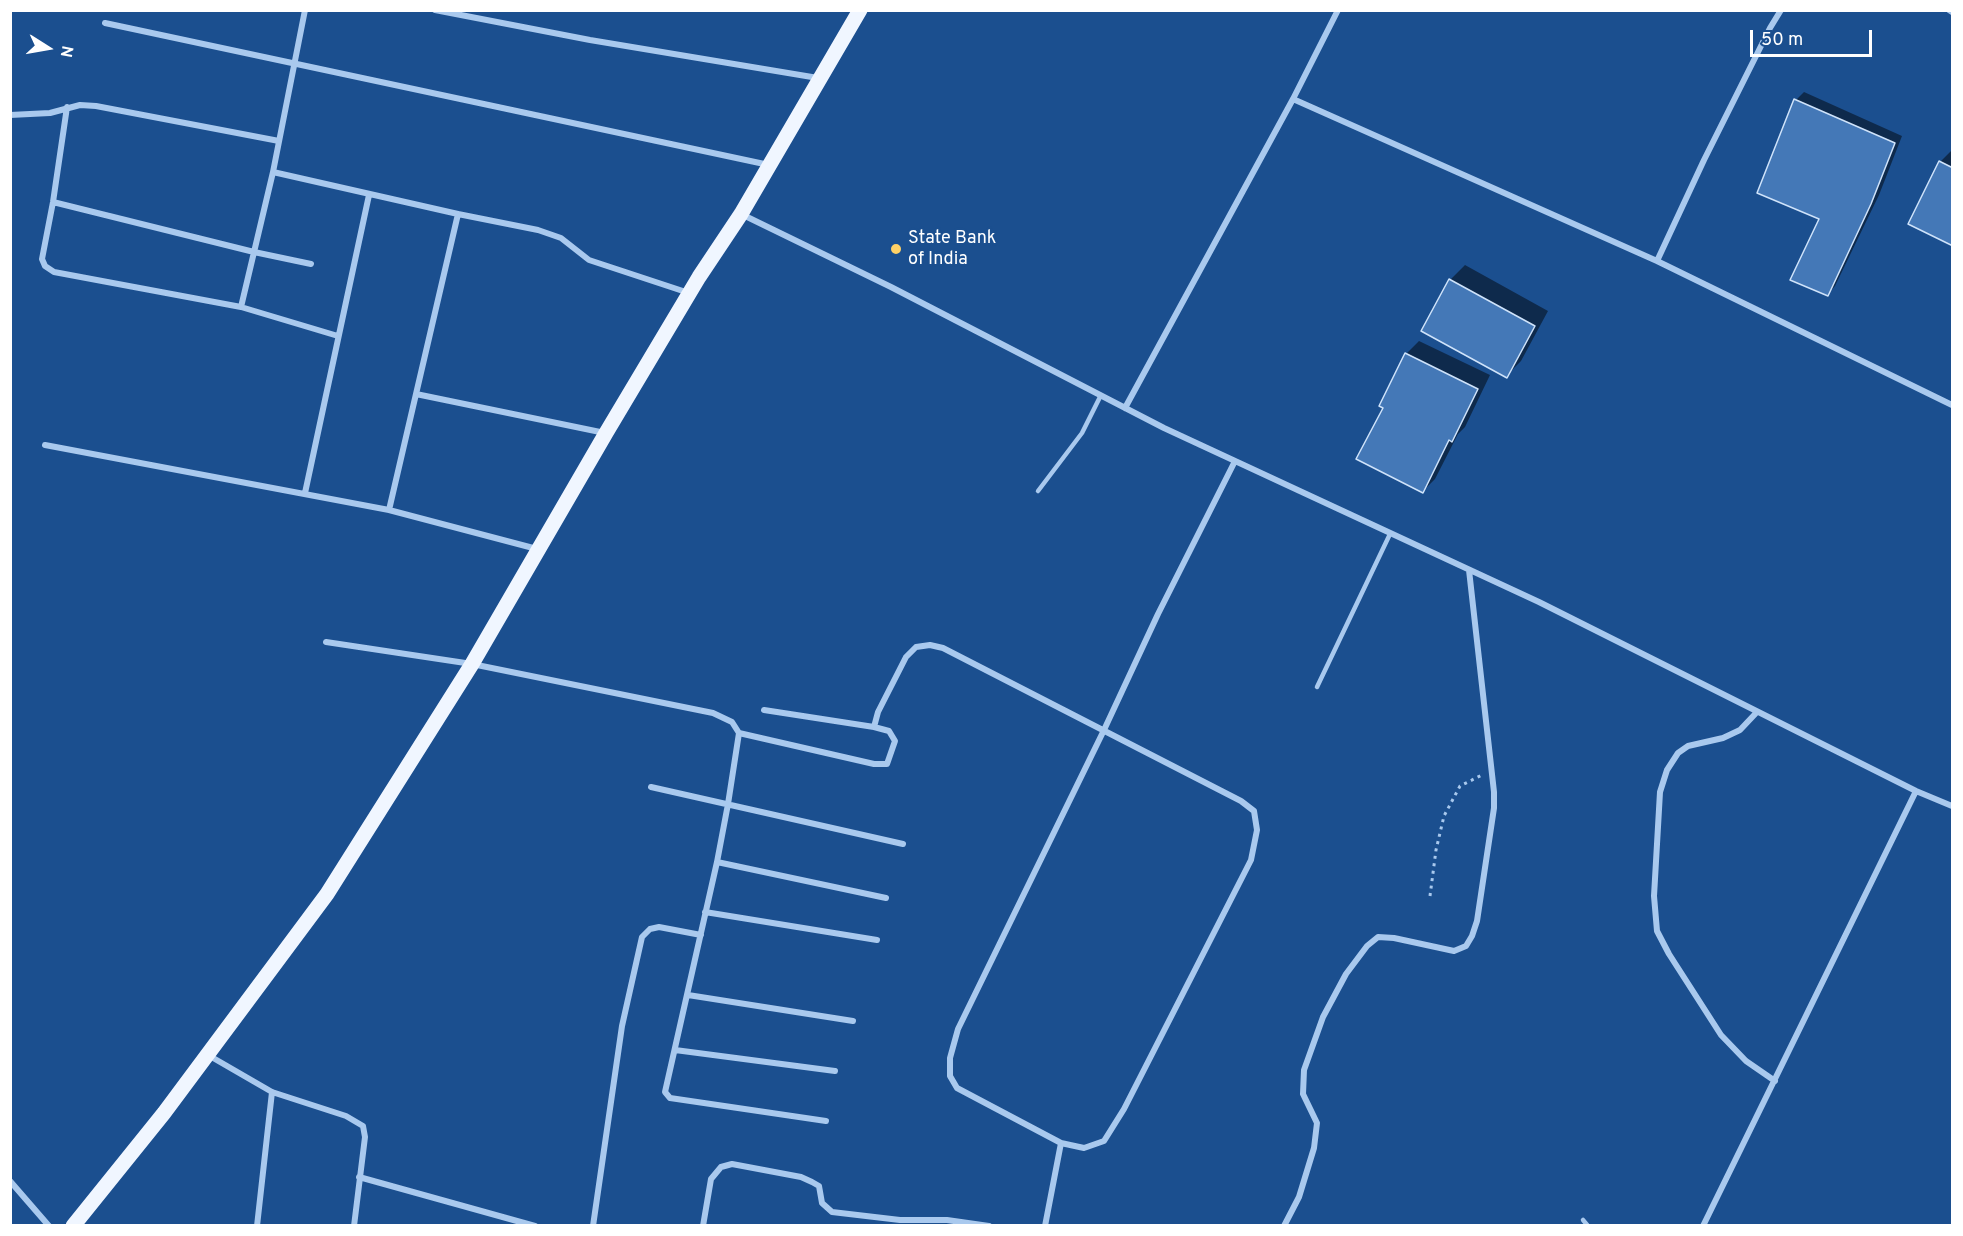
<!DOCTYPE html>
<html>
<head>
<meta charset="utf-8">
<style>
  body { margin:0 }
  #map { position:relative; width:1963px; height:1236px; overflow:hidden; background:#1b4f8f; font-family:Overpass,sans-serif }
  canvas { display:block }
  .frame { position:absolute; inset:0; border:12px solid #fff; pointer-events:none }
  .north { position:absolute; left:18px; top:18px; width:60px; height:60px; -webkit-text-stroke:4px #1b4f8f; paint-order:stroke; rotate:101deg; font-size:16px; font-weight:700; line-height:24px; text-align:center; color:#fff }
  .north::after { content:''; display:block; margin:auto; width:21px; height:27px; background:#fff; clip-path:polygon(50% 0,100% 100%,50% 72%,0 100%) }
  .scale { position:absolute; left:1750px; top:30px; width:122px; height:27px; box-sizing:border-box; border:3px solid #fff; border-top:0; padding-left:8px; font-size:18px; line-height:21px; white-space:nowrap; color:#fff; -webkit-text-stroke:4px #1b4f8f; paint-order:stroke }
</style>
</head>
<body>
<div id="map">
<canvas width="1963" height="1236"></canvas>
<div class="frame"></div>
<div class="north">N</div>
<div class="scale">50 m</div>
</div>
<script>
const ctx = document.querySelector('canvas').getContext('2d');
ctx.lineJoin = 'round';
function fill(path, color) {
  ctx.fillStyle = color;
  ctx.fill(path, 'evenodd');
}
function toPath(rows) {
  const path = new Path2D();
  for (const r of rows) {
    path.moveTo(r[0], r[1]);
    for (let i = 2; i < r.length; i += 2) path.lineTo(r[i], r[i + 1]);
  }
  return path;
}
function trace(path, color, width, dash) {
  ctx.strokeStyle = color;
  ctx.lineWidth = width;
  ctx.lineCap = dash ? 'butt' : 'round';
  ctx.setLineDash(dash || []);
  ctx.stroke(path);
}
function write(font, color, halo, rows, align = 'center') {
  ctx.font = font + ' Overpass,sans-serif';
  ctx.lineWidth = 4.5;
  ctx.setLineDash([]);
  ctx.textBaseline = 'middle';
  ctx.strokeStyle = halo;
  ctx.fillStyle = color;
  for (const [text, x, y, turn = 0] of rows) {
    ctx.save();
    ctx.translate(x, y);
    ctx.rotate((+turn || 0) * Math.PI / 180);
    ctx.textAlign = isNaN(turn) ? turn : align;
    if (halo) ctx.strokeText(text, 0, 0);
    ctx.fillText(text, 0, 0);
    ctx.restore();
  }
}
fill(toPath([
  [1804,92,1902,136,1879,195,1835,286,1828,294,1821,218,1796,100],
  [1952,150,1952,244,1940,162],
  [1465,265,1548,311,1521,361,1506,376,1450,280],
  [1419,341,1490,375,1465,427,1458,434,1435,479,1422,492,1385,407,1406,354]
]), '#0007');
const building = toPath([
  [1794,99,1895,143,1871,204,1828,296,1790,280,1819,219,1757,193,1794,99],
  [1939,161,1953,168,1953,246,1908,224,1939,161],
  [1449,279,1535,326,1507,378,1421,331,1449,279],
  [1405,353,1478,389,1452,442,1449,440,1423,493,1356,459,1383,408,1379,406,1405,353]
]);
fill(building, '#4478b7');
trace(building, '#cfe3fa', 1.5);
trace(toPath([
  [1430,896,1436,850,1444,816,1460,786,1482,775]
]), '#a9c9ee', 3, [3, 4.5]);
trace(toPath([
  [1038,491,1082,433,1101,395],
  [1317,687,1390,534],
  [1583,1220,1588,1226]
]), '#a9c9ee', 4.5);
trace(toPath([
  [305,10,273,172,241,307,338,336],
  [435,10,590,40,818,78],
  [1949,10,1952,12],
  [105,23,769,165],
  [1293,99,1657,261,1952,405],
  [67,107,53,202,42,259,45,266,54,272,241,307],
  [10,115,50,113,80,105,96,106,279,141],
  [273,172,458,214,538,230,561,238,589,260,689,293],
  [53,202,254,252,311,264],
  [458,214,416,394,605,433],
  [741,214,891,287,1164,428,1539,602,1916,791,1952,806],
  [1657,261,1704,160,1770,28,1781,10],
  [1125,408,1293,99,1338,10],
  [45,445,389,510,537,549],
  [305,493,369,195],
  [389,510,416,394],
  [326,642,472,664,713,713,732,722,739,733,874,764,887,764,895,741,889,731,874,727],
  [764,710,874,727,878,712,906,657,916,647,930,645,943,648,1241,801,1254,811,1257,830,1251,860,1124,1109,1104,1141,1084,1148,1061,1143,1045,1226],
  [1757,712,1740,730,1723,738,1688,746,1678,753,1667,770,1660,792,1654,896,1657,931,1669,954,1721,1035,1746,1061,1775,1081],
  [739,733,728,804,717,862,665,1092,670,1098,826,1121],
  [651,787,903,844],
  [717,862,886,898],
  [705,912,877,940],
  [688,995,853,1021],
  [675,1050,835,1071],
  [208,1055,272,1092,346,1116,363,1126,365,1137,354,1226],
  [1061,1143,957,1088,950,1076,950,1058,958,1029,1104,730,1158,614,1235,461],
  [359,1177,535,1226],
  [10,1181,49,1226],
  [257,1226,272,1092],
  [593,1226,622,1026,642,937,650,929,659,927,701,935],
  [703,1226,711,1179,721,1167,732,1164,801,1177,812,1182,819,1186,822,1203,832,1212,900,1220,947,1220,989,1226],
  [1284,1226,1299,1197,1314,1148,1317,1123,1303,1094,1304,1070,1323,1017,1346,974,1367,946,1378,937,1394,938,1454,951,1466,946,1472,936,1477,921,1494,808,1494,792,1469,570],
  [1703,1226,1916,791]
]), '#a9c9ee', 6);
trace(toPath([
  [73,1226,164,1113,327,894,472,664,606,433,699,277,741,214,860,10]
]), '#f0f6ff', 15);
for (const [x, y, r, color] of [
  [896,249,6,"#ffd166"]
]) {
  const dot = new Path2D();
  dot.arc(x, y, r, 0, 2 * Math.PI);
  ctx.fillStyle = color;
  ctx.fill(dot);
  trace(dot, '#1b4f8f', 2);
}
write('18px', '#fff', '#1b4f8f', [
  ["State Bank",908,239],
  ["of India",908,260]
], 'left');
</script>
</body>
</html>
